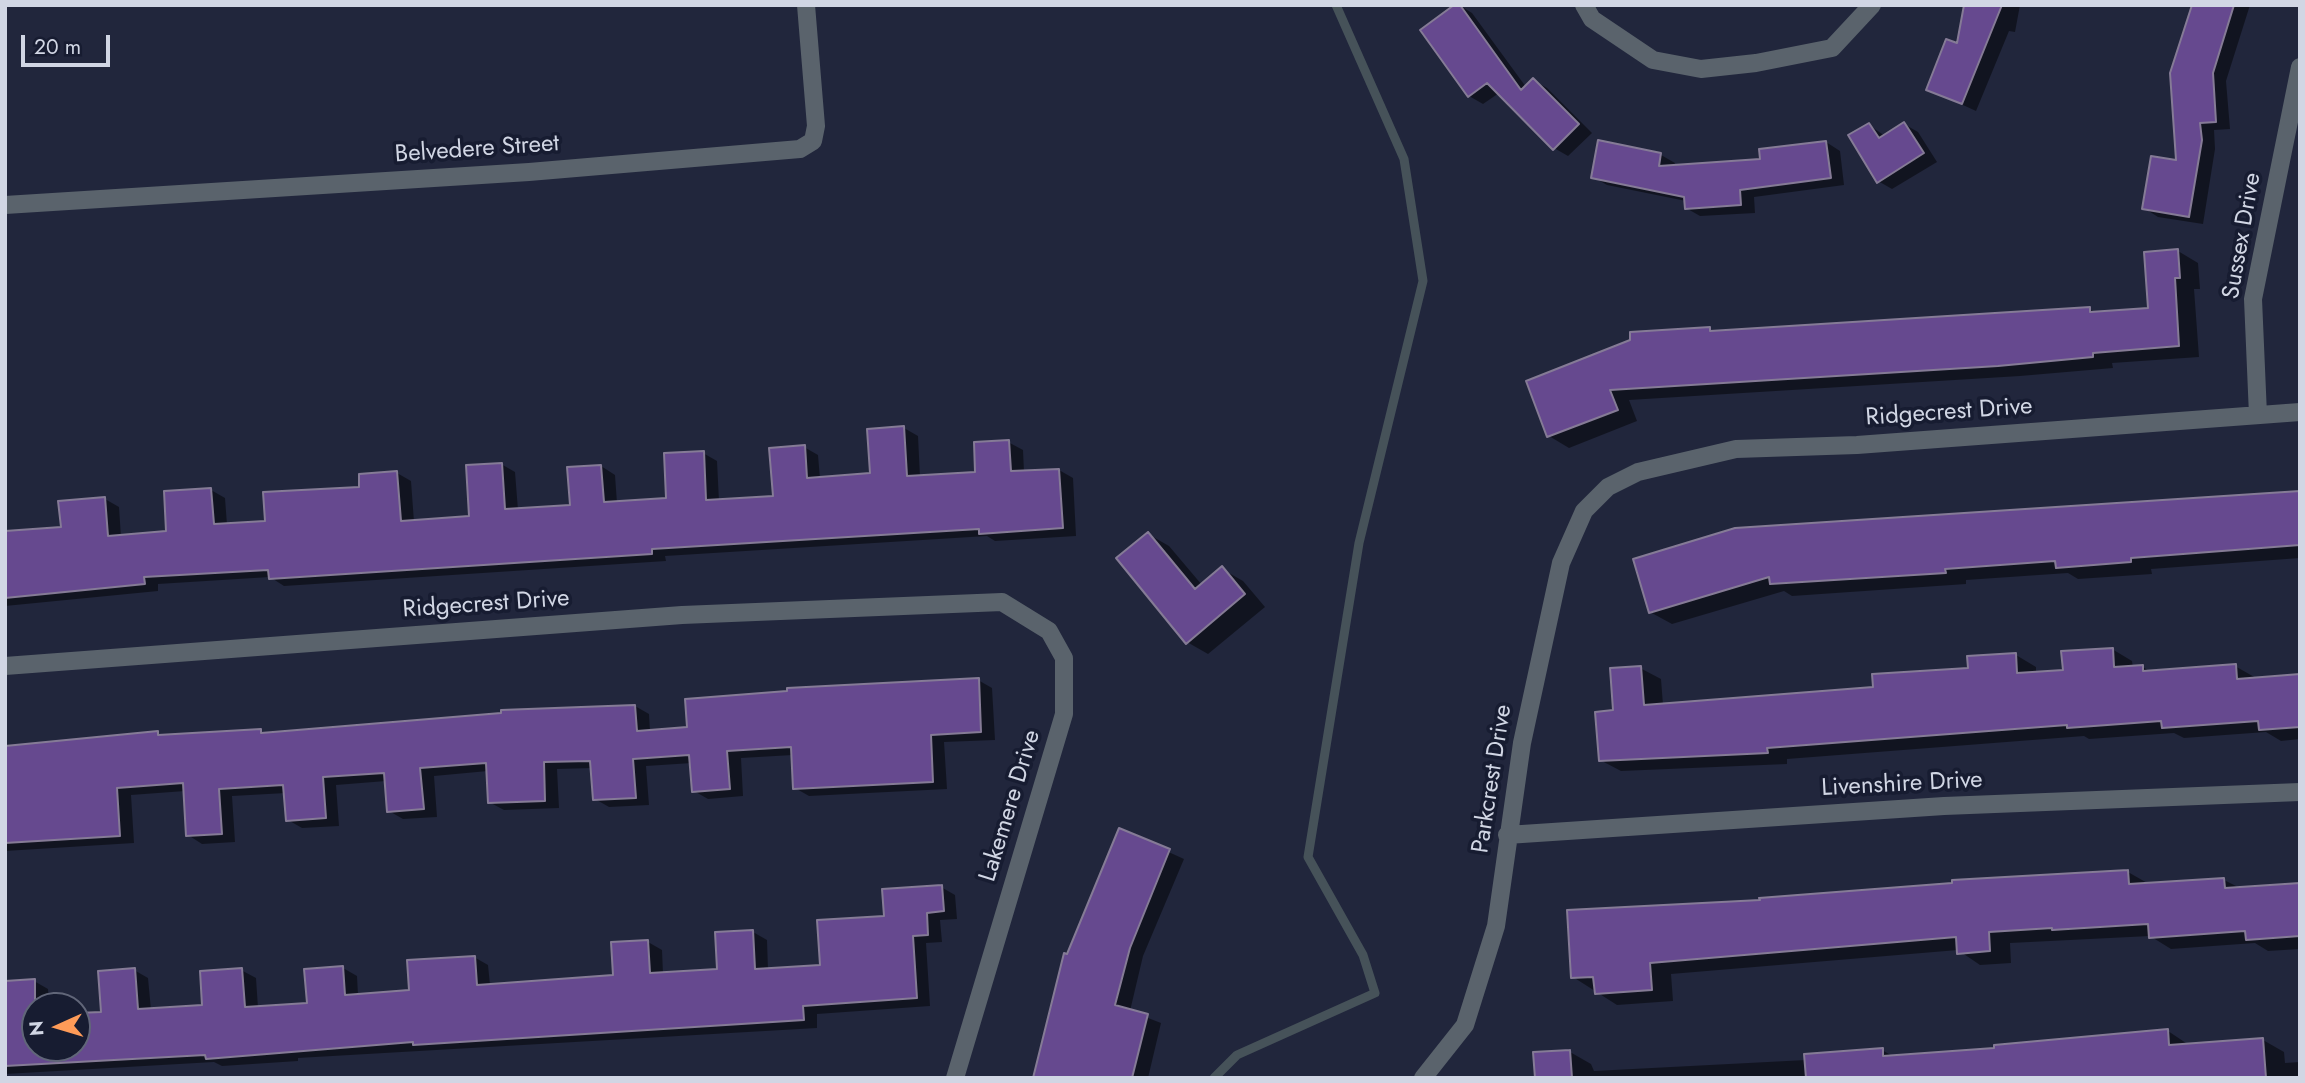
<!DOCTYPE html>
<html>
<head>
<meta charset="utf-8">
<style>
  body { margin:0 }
  #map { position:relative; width:2305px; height:1083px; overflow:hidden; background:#21263c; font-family:Jost,sans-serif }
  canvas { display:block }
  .frame { position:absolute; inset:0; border:7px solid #d1d6e4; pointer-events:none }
  .north { position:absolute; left:21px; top:992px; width:70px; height:70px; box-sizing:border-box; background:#171c31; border:2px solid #616679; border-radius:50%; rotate:266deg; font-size:19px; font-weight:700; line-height:28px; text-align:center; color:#d1d6e4 }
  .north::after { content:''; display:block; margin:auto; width:24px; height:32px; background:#fe9b58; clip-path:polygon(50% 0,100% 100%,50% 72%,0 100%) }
  .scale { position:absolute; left:21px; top:35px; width:89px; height:32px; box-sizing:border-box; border:4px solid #d1d6e4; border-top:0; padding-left:9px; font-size:21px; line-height:24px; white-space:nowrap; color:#d1d6e4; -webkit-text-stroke:5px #171c31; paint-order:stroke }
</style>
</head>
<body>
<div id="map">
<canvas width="2305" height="1083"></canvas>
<div class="frame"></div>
<div class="north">N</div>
<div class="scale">20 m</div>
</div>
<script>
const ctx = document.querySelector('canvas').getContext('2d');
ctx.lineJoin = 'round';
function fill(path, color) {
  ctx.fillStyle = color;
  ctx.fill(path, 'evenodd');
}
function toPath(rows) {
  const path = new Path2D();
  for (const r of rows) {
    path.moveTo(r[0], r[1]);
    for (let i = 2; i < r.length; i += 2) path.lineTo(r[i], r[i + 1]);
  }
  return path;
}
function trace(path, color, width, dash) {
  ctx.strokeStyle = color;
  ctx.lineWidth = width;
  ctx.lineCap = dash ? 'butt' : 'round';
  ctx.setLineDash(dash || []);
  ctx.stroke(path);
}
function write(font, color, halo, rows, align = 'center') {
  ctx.font = font + ' Jost,sans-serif';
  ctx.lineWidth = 7;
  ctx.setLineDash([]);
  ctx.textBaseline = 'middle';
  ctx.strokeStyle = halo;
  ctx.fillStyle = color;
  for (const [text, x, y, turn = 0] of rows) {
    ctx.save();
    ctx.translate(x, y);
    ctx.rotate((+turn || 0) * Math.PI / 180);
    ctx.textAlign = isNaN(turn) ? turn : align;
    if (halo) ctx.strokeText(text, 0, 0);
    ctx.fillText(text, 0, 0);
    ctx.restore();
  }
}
fill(toPath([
  [1459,5,1472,13,1526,87,1533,80,1547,88,1592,133,1568,156,1554,148,1499,93,1483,104,1469,96],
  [1965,5,2020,5,2015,32,2009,31,1976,111,1928,89,1958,46],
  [2194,5,2250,5,2226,81,2230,129,2214,130,2215,149,2203,224,2158,217,2144,208,2178,162],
  [1904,124,1918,132,1937,162,1892,189,1878,181,1869,125,1885,136],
  [1600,142,1661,155,1675,163,1674,167,1762,161,1826,142,1840,151,1844,185,1754,197,1755,213,1700,216,1686,208,1686,201,1607,185,1593,177],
  [2178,251,2198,263,2200,289,2194,289,2199,357,2112,363,2113,368,2020,376,1629,400,1637,421,1569,448,1549,436,1528,382,1709,329,1716,332,2089,309,2098,313,2149,310],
  [904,428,918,436,920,477,977,473,1008,442,1023,450,1024,472,1059,470,1073,478,1076,536,995,541,987,536,665,556,666,561,284,586,270,577,158,584,158,591,5,606,5,508,7,533,63,529,105,499,119,507,121,537,168,533,211,490,225,498,227,525,267,522,397,473,411,481,414,522,471,518,501,464,515,472,518,510,572,507,601,466,615,475,617,503,668,500,703,453,717,461,719,501,775,497,804,447,818,455,820,479,872,475],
  [2300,492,2300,558,2151,569,2152,574,2078,579,2068,573,1966,580,1966,584,1792,596,1784,591,1672,624,1650,612,1635,560],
  [1148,534,1169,546,1202,585,1222,569,1243,581,1265,607,1208,654,1187,642],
  [2112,649,2132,661,2133,668,2143,667,2152,673,2235,666,2256,678,2300,678,2300,739,2281,741,2266,732,2184,738,2174,733,2089,739,2084,736,1787,759,1787,764,1621,771,1600,760,1615,712,1640,668,1661,679,1663,705,1875,688,1970,669,2016,655,2036,667,2036,673,2065,671],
  [978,680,992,688,995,740,944,742,947,789,809,796,795,788,793,755,741,758,743,796,708,799,694,791,692,763,646,766,649,805,609,807,595,799,593,768,557,769,559,808,504,810,489,802,488,771,434,776,437,817,403,819,389,811,386,781,336,785,339,826,302,828,288,820,286,793,232,796,235,842,202,844,188,835,185,791,131,795,134,843,5,851,5,748,158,733,164,737,261,731,267,735,635,706,649,714,650,732,689,729],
  [1120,830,1184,859,1143,956,1130,1011,1161,1023,1148,1078,1118,1078,1068,956],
  [2128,872,2149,884,2224,880,2240,888,2300,884,2300,949,2268,951,2255,943,2171,949,2150,936,2010,943,2011,963,1980,965,1958,950,1671,974,1673,1001,1617,1005,1573,977,1761,902],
  [941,887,955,895,957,919,940,920,942,942,926,943,930,1006,817,1014,817,1028,298,1058,298,1061,222,1066,214,1062,5,1074,5,983,34,981,48,989,49,1006,35,1006,35,1048,77,1048,77,1015,103,1014,134,970,148,978,151,1010,204,1006,241,970,256,978,258,1008,308,1005,343,968,357,976,358,995,411,992,474,957,488,965,490,985,615,977,648,942,662,950,663,974,719,971,753,932,767,940,768,970,822,967,885,917],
  [2168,1031,2189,1045,2263,1040,2284,1052,2285,1063,2300,1062,2300,1078,1536,1078,1570,1052,1591,1064,1594,1071,1806,1060,1882,1050,1894,1057,1996,1050]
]), '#0007');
trace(toPath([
  [1214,1078,1237,1055,1375,993,1363,955,1308,857,1359,543,1423,281,1404,159,1336,5]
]), '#465259', 9);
const building = toPath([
  [1454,5,1460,5,1521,90,1533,78,1579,124,1553,150,1487,83,1468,97,1420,30,1454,5],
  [1964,5,2002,5,1962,104,1926,90,1946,39,1957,43,1964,5],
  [2192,5,2234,5,2213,73,2216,122,2200,123,2202,140,2189,217,2142,209,2151,156,2176,160,2170,73,2192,5],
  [1904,122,1924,153,1877,183,1848,135,1869,123,1879,138,1904,122],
  [1598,140,1661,153,1659,166,1760,159,1759,149,1826,141,1831,178,1740,190,1741,205,1685,209,1684,197,1591,178,1598,140],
  [2178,249,2180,278,2175,278,2179,346,2093,353,2093,357,1998,366,1610,390,1618,410,1547,437,1526,381,1630,340,1630,332,1710,327,1710,331,2090,307,2090,312,2148,308,2144,252,2178,249],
  [904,426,907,476,975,472,974,442,1009,440,1011,471,1059,469,1063,528,979,534,979,529,652,549,652,554,269,579,268,570,144,577,145,584,5,598,5,531,61,527,58,501,105,497,108,536,166,531,164,491,211,488,214,524,265,521,263,492,359,487,359,474,397,471,401,521,469,516,466,465,502,463,505,509,570,505,567,467,601,465,604,502,666,498,664,453,704,451,706,500,773,496,769,448,805,445,807,478,870,473,867,429,904,426],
  [2300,491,2300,545,2131,558,2131,562,2056,568,2055,561,1945,569,1946,573,1770,584,1769,577,1649,613,1633,559,1735,528,2300,491],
  [1148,532,1195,589,1222,566,1245,594,1186,644,1116,558,1148,532],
  [2113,648,2114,667,2143,665,2143,671,2236,664,2237,679,2300,674,2300,727,2259,730,2258,721,2162,728,2161,721,2067,728,2067,725,1767,748,1768,753,1599,761,1595,712,1613,710,1610,668,1641,666,1644,705,1873,687,1872,674,1968,668,1967,656,2016,653,2017,673,2063,670,2061,651,2113,648],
  [979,678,981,732,931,735,933,782,793,789,791,747,727,751,730,789,692,792,689,755,633,759,636,798,593,800,590,761,544,762,545,801,488,803,486,763,420,768,424,809,387,812,384,773,323,777,326,818,286,821,283,785,219,789,222,834,186,836,183,783,117,788,120,836,5,843,5,746,158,731,158,735,261,729,261,733,501,713,501,710,635,705,637,731,687,727,685,699,787,691,787,688,979,678],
  [1119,828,1170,849,1130,948,1115,1005,1148,1014,1132,1078,1033,1078,1064,953,1067,954,1119,828],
  [2128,870,2129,884,2224,878,2225,888,2300,883,2300,936,2246,940,2245,931,2149,938,2148,924,2052,930,2052,928,1989,932,1990,951,1957,954,1956,937,1650,963,1652,990,1595,994,1593,977,1571,978,1567,910,1760,900,1759,898,1952,883,1952,880,2128,870],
  [942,885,944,911,927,913,928,935,913,936,917,998,803,1006,804,1020,413,1045,413,1042,206,1059,205,1055,5,1066,5,981,35,979,35,1048,77,1048,77,1013,101,1012,98,971,135,968,138,1009,202,1005,200,971,242,968,245,1007,307,1003,304,969,343,966,345,995,409,990,407,960,475,956,477,985,613,975,611,942,648,940,650,973,717,969,715,932,753,930,755,969,820,965,817,920,884,916,882,889,942,885],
  [2168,1029,2169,1045,2263,1038,2266,1078,1806,1078,1804,1054,1883,1048,1883,1056,1994,1048,1994,1045,2168,1029],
  [1570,1050,1572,1078,1535,1078,1533,1052,1570,1050]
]);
fill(building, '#66498f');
trace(building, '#857b96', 2);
trace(toPath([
  [1584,5,1592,19,1653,60,1701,69,1756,63,1832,48,1872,5],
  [5,205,529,172,800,149,813,141,816,126,806,5],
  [2258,415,2253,299,2300,67],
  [5,666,682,615,1002,602,1049,631,1064,658,1064,714,955,1078],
  [1507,835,1944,806,2300,792],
  [1423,1078,1465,1025,1496,926,1522,743,1561,563,1584,511,1608,487,1638,472,1736,449,1857,445,2300,412]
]), '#5a636c', 18);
write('24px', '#d1d6e4', '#171c31', [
  ["Belvedere Street",477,150,-4],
  ["Sussex Drive",2243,236,-80],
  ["Ridgecrest Drive",1949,413,-4],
  ["Ridgecrest Drive",486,605,-4],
  ["Parkcrest Drive",1493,779,-81],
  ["Livenshire Drive",1902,785,-3],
  ["Lakemere Drive",1011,806,-73]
]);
</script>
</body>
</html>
